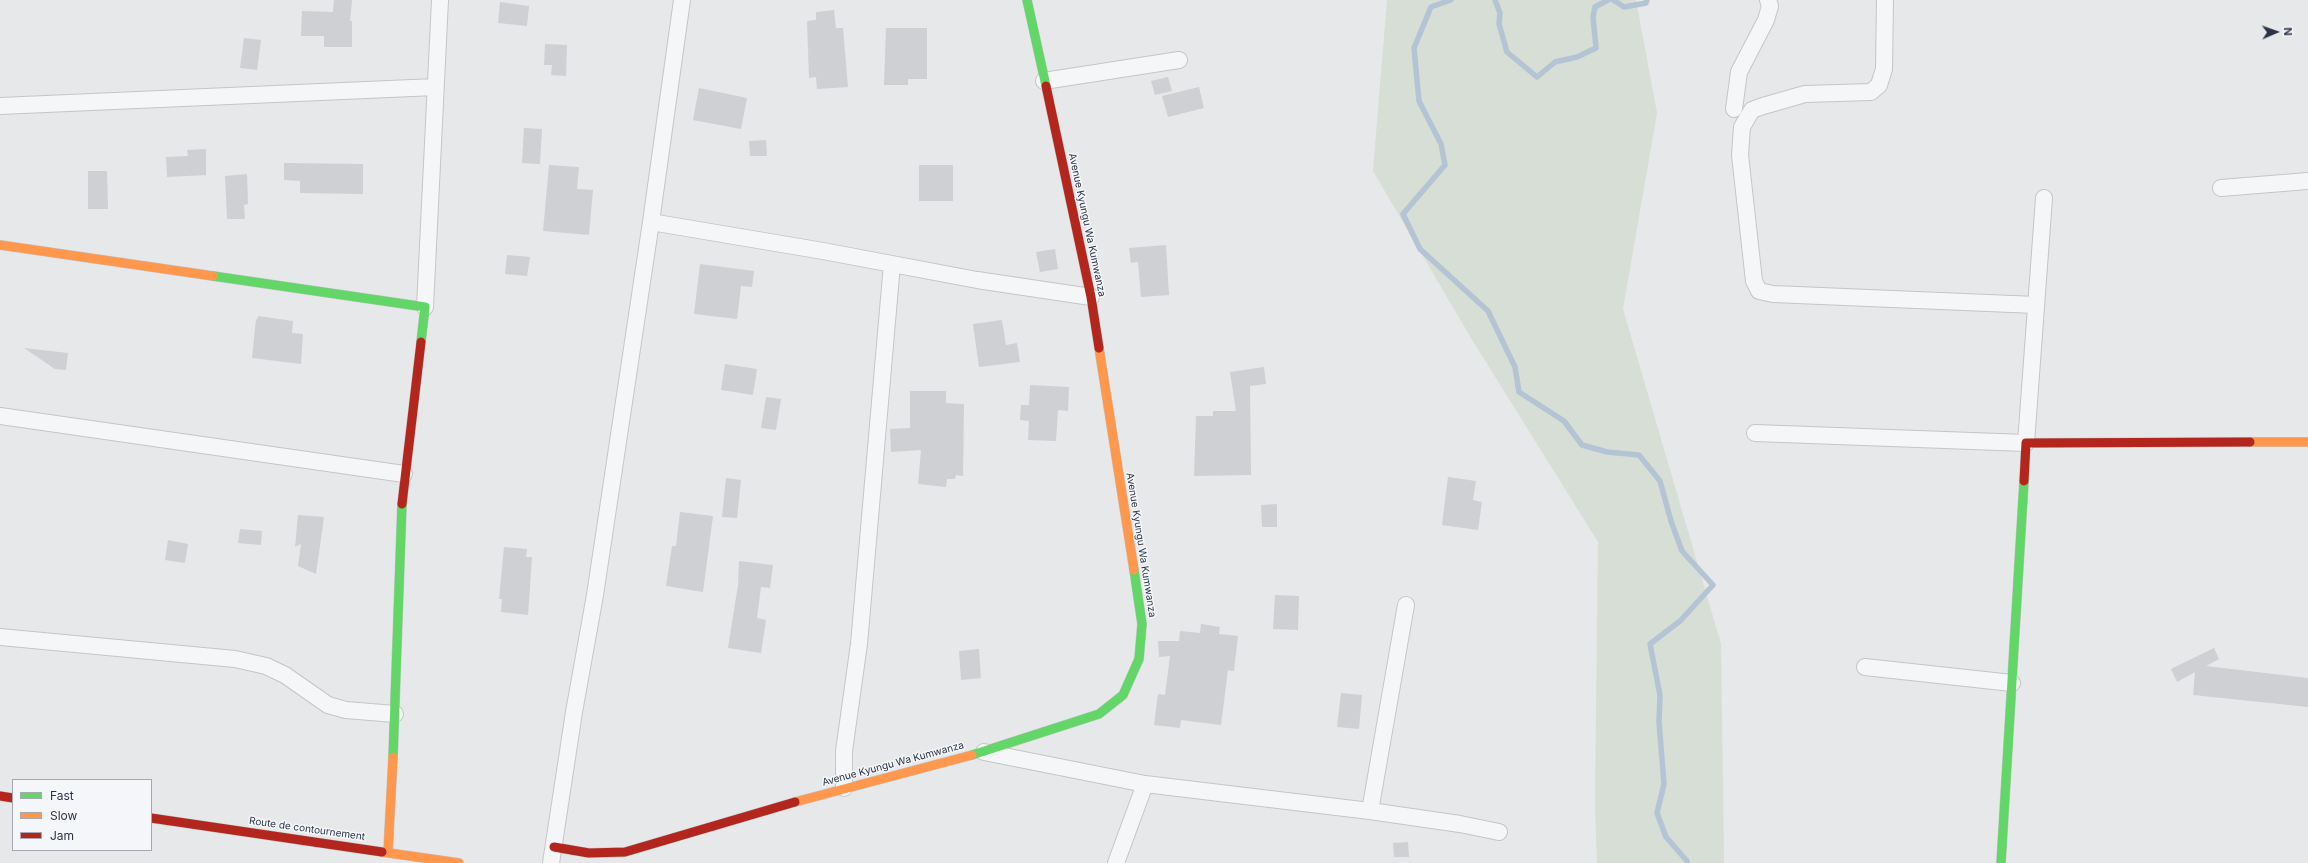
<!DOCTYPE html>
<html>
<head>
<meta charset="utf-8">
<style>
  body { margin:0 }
  #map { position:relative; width:2308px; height:863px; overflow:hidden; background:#e6e8ea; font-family:Inter,sans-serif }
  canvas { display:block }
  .legend { position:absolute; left:12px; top:779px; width:140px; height:72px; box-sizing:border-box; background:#f4f6f9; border:1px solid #a4a8b1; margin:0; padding:5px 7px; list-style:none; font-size:12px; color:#2b3445 }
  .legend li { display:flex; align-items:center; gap:8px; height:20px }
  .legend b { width:20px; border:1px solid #a4a8b1 }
  .north { position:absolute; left:2256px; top:12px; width:40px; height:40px; -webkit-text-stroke:3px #f4f6f9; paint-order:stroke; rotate:88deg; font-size:11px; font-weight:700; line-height:16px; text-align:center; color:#2b3445 }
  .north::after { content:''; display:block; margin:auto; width:14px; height:18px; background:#2b3445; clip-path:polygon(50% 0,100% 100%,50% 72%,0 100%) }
</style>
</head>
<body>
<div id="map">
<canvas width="2308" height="863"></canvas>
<ul class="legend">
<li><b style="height:5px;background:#63d668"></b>Fast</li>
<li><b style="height:5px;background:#ff974d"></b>Slow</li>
<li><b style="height:5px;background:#b3261e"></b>Jam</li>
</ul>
<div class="north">N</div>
</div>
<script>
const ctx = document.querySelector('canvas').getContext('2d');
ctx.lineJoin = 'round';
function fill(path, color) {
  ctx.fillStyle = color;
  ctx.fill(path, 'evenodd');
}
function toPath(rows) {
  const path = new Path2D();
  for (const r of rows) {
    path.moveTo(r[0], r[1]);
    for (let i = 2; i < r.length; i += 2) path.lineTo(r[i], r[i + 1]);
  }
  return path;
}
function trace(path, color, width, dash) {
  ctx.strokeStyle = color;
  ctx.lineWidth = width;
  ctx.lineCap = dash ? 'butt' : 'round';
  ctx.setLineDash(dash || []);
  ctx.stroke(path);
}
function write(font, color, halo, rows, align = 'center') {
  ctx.font = font + ' Inter,sans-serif';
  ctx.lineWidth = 3;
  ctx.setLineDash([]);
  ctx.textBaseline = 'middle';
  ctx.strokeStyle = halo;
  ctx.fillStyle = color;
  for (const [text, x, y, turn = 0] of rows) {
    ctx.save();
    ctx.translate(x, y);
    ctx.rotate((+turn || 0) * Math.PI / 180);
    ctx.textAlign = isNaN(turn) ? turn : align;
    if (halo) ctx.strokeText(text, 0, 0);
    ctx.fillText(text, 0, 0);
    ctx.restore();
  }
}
fill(toPath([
  [1387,0,1636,0,1657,113,1623,309,1721,644,1724,863,1597,863,1595,802,1598,542,1471,338,1373,171]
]), '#d6ded6');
trace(toPath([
  [1451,0,1431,7,1414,48,1419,101,1441,144,1445,165,1403,214,1420,249,1488,311,1515,367,1519,392,1564,421,1582,445,1607,452,1639,455,1660,481,1671,521,1682,551,1713,585,1680,621,1650,644,1660,695,1659,722,1664,784,1657,813,1666,837,1687,861,1687,863],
  [1495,0,1500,13,1499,24,1507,52,1537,77,1555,62,1577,57,1596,48,1593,17,1595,7,1608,0],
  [1613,0,1624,7,1646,3,1647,0]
]), '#b4c4d5', 5.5);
fill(toPath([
  [334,0,352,0,350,21,352,21,352,47,324,47,324,36,301,36,302,11,333,12],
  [500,2,529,6,527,26,498,23],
  [834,10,836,28,843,28,848,87,817,89,816,77,809,78,807,21,816,20,816,12],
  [886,28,927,28,927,79,908,79,908,85,884,85],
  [244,38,261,40,257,70,240,68],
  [545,44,567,45,566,76,551,75,552,65,544,65],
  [1168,77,1172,91,1155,95,1151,81],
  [1199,87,1204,108,1168,117,1162,96],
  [699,88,747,98,741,129,693,120],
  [524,128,542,129,540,164,522,163],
  [766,140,767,156,750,156,749,141],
  [206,149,206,175,167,177,166,157,188,156,187,150],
  [284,163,363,164,363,194,300,193,300,181,284,180],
  [549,165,579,167,577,189,593,190,589,235,543,231],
  [919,165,953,165,953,201,919,201],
  [88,171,107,171,108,209,88,209],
  [247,174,248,204,244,205,245,219,227,219,225,176],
  [1166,245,1169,295,1141,297,1138,262,1131,263,1129,248],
  [1055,249,1058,269,1040,272,1036,252],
  [507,255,530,257,527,276,505,274],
  [700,264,754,271,752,287,741,286,737,319,694,314],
  [258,316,293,321,292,333,303,334,301,364,252,358,256,319,257,320],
  [1002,320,1006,345,1017,343,1020,362,979,367,973,324],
  [24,348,68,353,66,370,55,369],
  [725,364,757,369,753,395,721,390],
  [1264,367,1266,384,1250,386,1251,475,1194,476,1196,416,1213,416,1213,411,1236,411,1230,372],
  [1030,385,1069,387,1068,411,1058,410,1056,441,1028,440,1029,421,1020,420,1021,405,1029,405],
  [910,391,946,391,946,403,964,404,963,476,956,475,955,479,947,479,946,487,918,484,921,450,891,452,890,429,910,428],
  [766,397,781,399,776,430,761,428],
  [1448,477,1476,481,1473,500,1482,502,1478,530,1442,525],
  [726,478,741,480,737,518,722,517],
  [1277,504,1277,527,1262,527,1261,505],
  [680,512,713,516,703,592,666,586,672,546,676,546],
  [298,515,324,517,316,574,298,566,301,544,295,547],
  [240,529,262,531,261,545,238,543],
  [168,540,188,544,185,563,165,560],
  [504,547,527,549,526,557,532,557,528,615,501,612,502,599,499,599],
  [739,561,773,565,770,588,761,587,757,618,766,620,761,653,728,648,738,585],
  [1275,595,1299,596,1298,630,1273,629],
  [1201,624,1220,627,1219,634,1238,636,1234,671,1228,670,1221,725,1181,720,1180,728,1154,725,1158,694,1165,695,1170,656,1159,657,1158,641,1179,641,1180,631,1200,633],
  [2214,648,2219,659,2206,666,2308,678,2308,707,2193,695,2195,672,2177,682,2171,669],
  [979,649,981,678,961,680,959,651],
  [1341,693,1362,695,1359,729,1337,727],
  [1408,842,1409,857,1394,857,1393,843]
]), '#ced0d3');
const street = toPath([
  [682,0,651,222,823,251,977,280,1091,297],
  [1885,0,1884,69,1879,85,1871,92,1805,94,1763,106,1752,110,1742,127,1740,155,1754,281,1759,291,1773,294,2036,305],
  [1044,81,1179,60],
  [0,106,435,87],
  [1734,109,1739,72,1766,20,1770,6,1768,0],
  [2221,188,2308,181],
  [425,307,440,0],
  [0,416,404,474],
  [1755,433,2026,443,2044,198],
  [0,637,235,659,266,666,285,675,328,705,346,710,395,714],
  [1865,667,2012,683],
  [984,752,1145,784,1370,811,1460,824,1499,832],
  [844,788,844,751,859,644,892,264],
  [1370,811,1406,605],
  [551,863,574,712,595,595,651,222],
  [1116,863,1145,784]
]);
const fast = toPath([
  [1027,0,1046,86],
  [213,276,425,307,421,342],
  [972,755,1099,714,1123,695,1139,659,1142,624,1134,570],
  [393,757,402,504],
  [2001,863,2024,481]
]);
const slow = toPath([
  [0,245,213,276],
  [1099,348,1134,570],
  [2250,442,2308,442],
  [795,802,972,755],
  [382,852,459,863],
  [388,852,393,757]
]);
const jam = toPath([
  [1046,86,1091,297,1099,348],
  [2024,481,2026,443,2250,442],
  [402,504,421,342],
  [0,796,13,798],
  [151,818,382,852],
  [554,847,589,853,625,852,795,802]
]);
trace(street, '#c4c6c8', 18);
trace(fast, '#c4c6c8', 10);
trace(slow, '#c4c6c8', 10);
trace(jam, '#c4c6c8', 10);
trace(street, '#f5f6f7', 16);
trace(fast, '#63d668', 9);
trace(slow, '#ff974d', 9);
trace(jam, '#b3261e', 9);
write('10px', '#2b3445', '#f4f6f9', [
  ["Avenue Kyungu Wa Kumwanza",1087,225,78],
  ["Avenue Kyungu Wa Kumwanza",1141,545,81],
  ["Avenue Kyungu Wa Kumwanza",893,764,-15],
  ["Route de contournement",307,829,8]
]);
</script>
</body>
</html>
